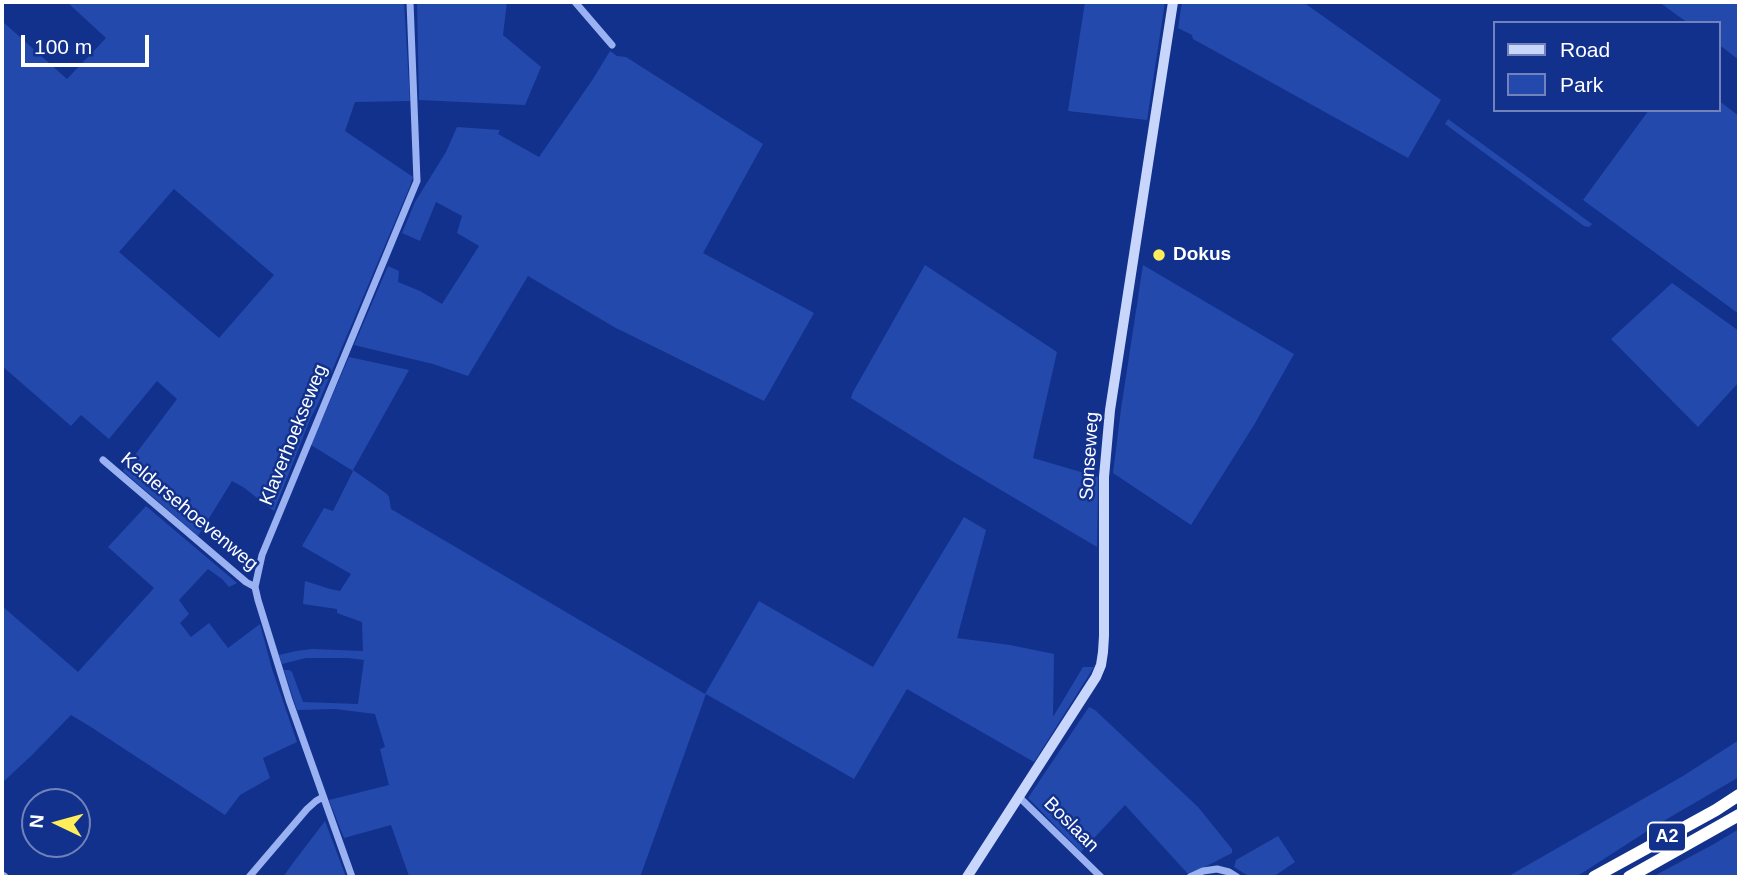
<!DOCTYPE html>
<html>
<head>
<meta charset="utf-8">
<style>
  body { margin:0 }
  #map { position:relative; width:1741px; height:879px; overflow:hidden; background:#12318c; font-family:Helvetica,sans-serif }
  canvas { display:block }
  .frame { position:absolute; inset:0; border:4px solid #fff; pointer-events:none }
  .legend { position:absolute; left:1493px; top:21px; width:228px; height:91px; box-sizing:border-box; background:#12318c; border:2px solid #7183ba; margin:0; padding:9px 12px; list-style:none; font-size:21px; color:#fff }
  .legend li { display:flex; align-items:center; gap:14px; height:35px }
  .legend b { width:35px; border:2px solid #7183ba }
  .north { position:absolute; left:21px; top:788px; width:70px; height:70px; box-sizing:border-box; background:#12318c; border:2px solid #7183ba; border-radius:50%; rotate:275deg; font-size:19px; font-weight:700; line-height:28px; text-align:center; color:#fff }
  .north::after { content:''; display:block; margin:auto; width:24px; height:32px; background:#ffed5a; clip-path:polygon(50% 0,100% 100%,50% 72%,0 100%) }
  .scale { position:absolute; left:21px; top:35px; width:128px; height:32px; box-sizing:border-box; border:4px solid #fff; border-top:0; padding-left:9px; font-size:21px; line-height:24px; white-space:nowrap; color:#fff; -webkit-text-stroke:5px #12318c; paint-order:stroke }
</style>
</head>
<body>
<div id="map">
<canvas width="1741" height="879"></canvas>
<div class="frame"></div>
<ul class="legend">
<li><b style="height:9px;background:#c9d6fc"></b>Road</li>
<li><b style="height:19px;background:#2449ac"></b>Park</li>
</ul>
<div class="north">N</div>
<div class="scale">100 m</div>
</div>
<script>
const ctx = document.querySelector('canvas').getContext('2d');
ctx.lineJoin = 'round';
function fill(path, color) {
  ctx.fillStyle = color;
  ctx.fill(path, 'evenodd');
}
function toPath(rows) {
  const path = new Path2D();
  for (const r of rows) {
    path.moveTo(r[0], r[1]);
    for (let i = 2; i < r.length; i += 2) path.lineTo(r[i], r[i + 1]);
  }
  return path;
}
function trace(path, color, width, dash) {
  ctx.strokeStyle = color;
  ctx.lineWidth = width;
  ctx.lineCap = dash ? 'butt' : 'round';
  ctx.setLineDash(dash || []);
  ctx.stroke(path);
}
function write(font, color, halo, rows, align = 'center') {
  ctx.font = font + ' Helvetica,sans-serif';
  ctx.lineWidth = 5;
  ctx.setLineDash([]);
  ctx.textBaseline = 'middle';
  ctx.strokeStyle = halo;
  ctx.fillStyle = color;
  for (const [text, x, y, turn = 0] of rows) {
    ctx.save();
    ctx.translate(x, y);
    ctx.rotate((+turn || 0) * Math.PI / 180);
    ctx.textAlign = isNaN(turn) ? turn : align;
    if (halo) ctx.strokeText(text, 0, 0);
    ctx.fillText(text, 0, 0);
    ctx.restore();
  }
}
fill(toPath([
  [67,2,404,2,410,101,355,102,345,131,413,177,410,186,318,404,311,417,274,511,243,487,232,481,198,536,123,471,177,399,157,381,109,439,81,415,71,426,2,366,2,21,67,79,106,38],
  [174,189,274,275,219,338,119,252],
  [417,2,507,2,503,35,541,67,525,105,419,100],
  [1085,2,1147,2,1153,4,1155,2,1165,2,1147,120,1068,111],
  [1182,2,1303,2,1441,100,1408,158,1193,39,1192,35,1178,28],
  [1659,2,1739,2,1739,60,1718,44,1718,23,1688,23],
  [610,51,617,56,626,57,763,144,703,253,814,313,764,401,614,327,528,276,468,376,433,364,354,345,388,266,399,271,398,282,420,291,442,304,479,246,457,233,462,216,436,202,420,241,402,233,415,202,446,152,457,127,500,130,498,134,539,157,593,79],
  [1718,100,1739,116,1739,314,1583,200,1649,110,1718,110],
  [1448,119,1592,224,1589,227,1584,226,1445,124],
  [925,265,1057,352,1033,458,1098,477,1097,547,952,461,851,398,853,392],
  [1143,265,1294,354,1254,425,1191,525,1113,473,1121,409],
  [1672,283,1739,331,1739,382,1698,427,1611,339],
  [349,357,409,370,353,470,387,494,389,497,391,509,705,694,759,601,873,667,964,517,986,530,957,638,1010,645,1054,654,1053,717,1083,667,1094,667,1034,762,907,689,854,779,706,694,640,877,407,877,409,876,391,825,344,838,329,800,389,785,380,749,385,747,375,714,335,709,297,710,284,670,289,670,292,672,303,702,358,704,364,660,348,658,306,658,282,664,279,655,296,651,312,649,363,651,362,622,337,613,337,609,303,604,305,581,330,589,340,591,351,574,302,546,324,508,333,511,353,471,311,445],
  [146,506,237,583,229,587,222,579,208,569,179,600,189,614,180,623,191,637,209,623,228,648,260,624,272,669,297,742,263,758,270,778,240,795,225,815,91,727,71,715,32,755,3,782,2,781,2,606,78,672,154,588,108,547],
  [1089,707,1095,710,1198,807,1232,849,1232,853,1189,875,1125,805,1081,852,1031,801,1028,798],
  [1739,740,1739,777,1655,826,1576,877,1507,877,1683,776],
  [325,821,346,877,283,877,293,863],
  [1739,829,1739,877,1652,877,1714,844],
  [1278,836,1295,862,1273,877,1250,877,1234,867,1236,860]
]), '#2449ac');
trace(toPath([
  [575,2,612,45],
  [103,460,246,582,255,587],
  [1018,796,1101,877],
  [249,877,307,809,316,801,323,797],
  [352,877,289,700,258,600,255,587,262,555,417,181,410,2],
  [1190,877,1203,871,1217,869,1229,872,1237,877]
]), '#9ab2f1', 7);
trace(toPath([
  [2,876,4,877]
]), '#9ab2f1', 9);
trace(toPath([
  [967,877,1096,677,1101,665,1103,652,1104,636,1104,477,1110,410,1173,2]
]), '#c9d6fc', 10);
trace(toPath([
  [1594,877,1716,810,1739,795],
  [1629,877,1739,815]
]), '#fff', 12);
for (const [x, y, r, color] of [
  [1159,255,7,"#ffed5a"]
]) {
  const dot = new Path2D();
  dot.arc(x, y, r, 0, 2 * Math.PI);
  ctx.fillStyle = color;
  ctx.fill(dot);
  trace(dot, '#12318c', 2.5);
}
for (const [x, y, w] of [
  [1667,837,38]
]) {
  const box = new Path2D();
  box.roundRect(x - w / 2, y - 14.5, w, 29, 5);
  ctx.fillStyle = '#12318c';
  ctx.fill(box);
  trace(box, '#fff', 2);
}
write('bold 18px', '#fff', null, [
  ["A2",1667,837]
]);
write('bold 19px', '#fff', '#12318c', [
  ["Dokus",1173,255]
], 'left');
write('19px', '#fff', '#12318c', [
  ["Klaverhoekseweg",294,435,-68],
  ["Sonseweg",1090,456,-86],
  ["Keldersehoevenweg",189,512,40],
  ["Boslaan",1071,825,45]
]);
</script>
</body>
</html>
